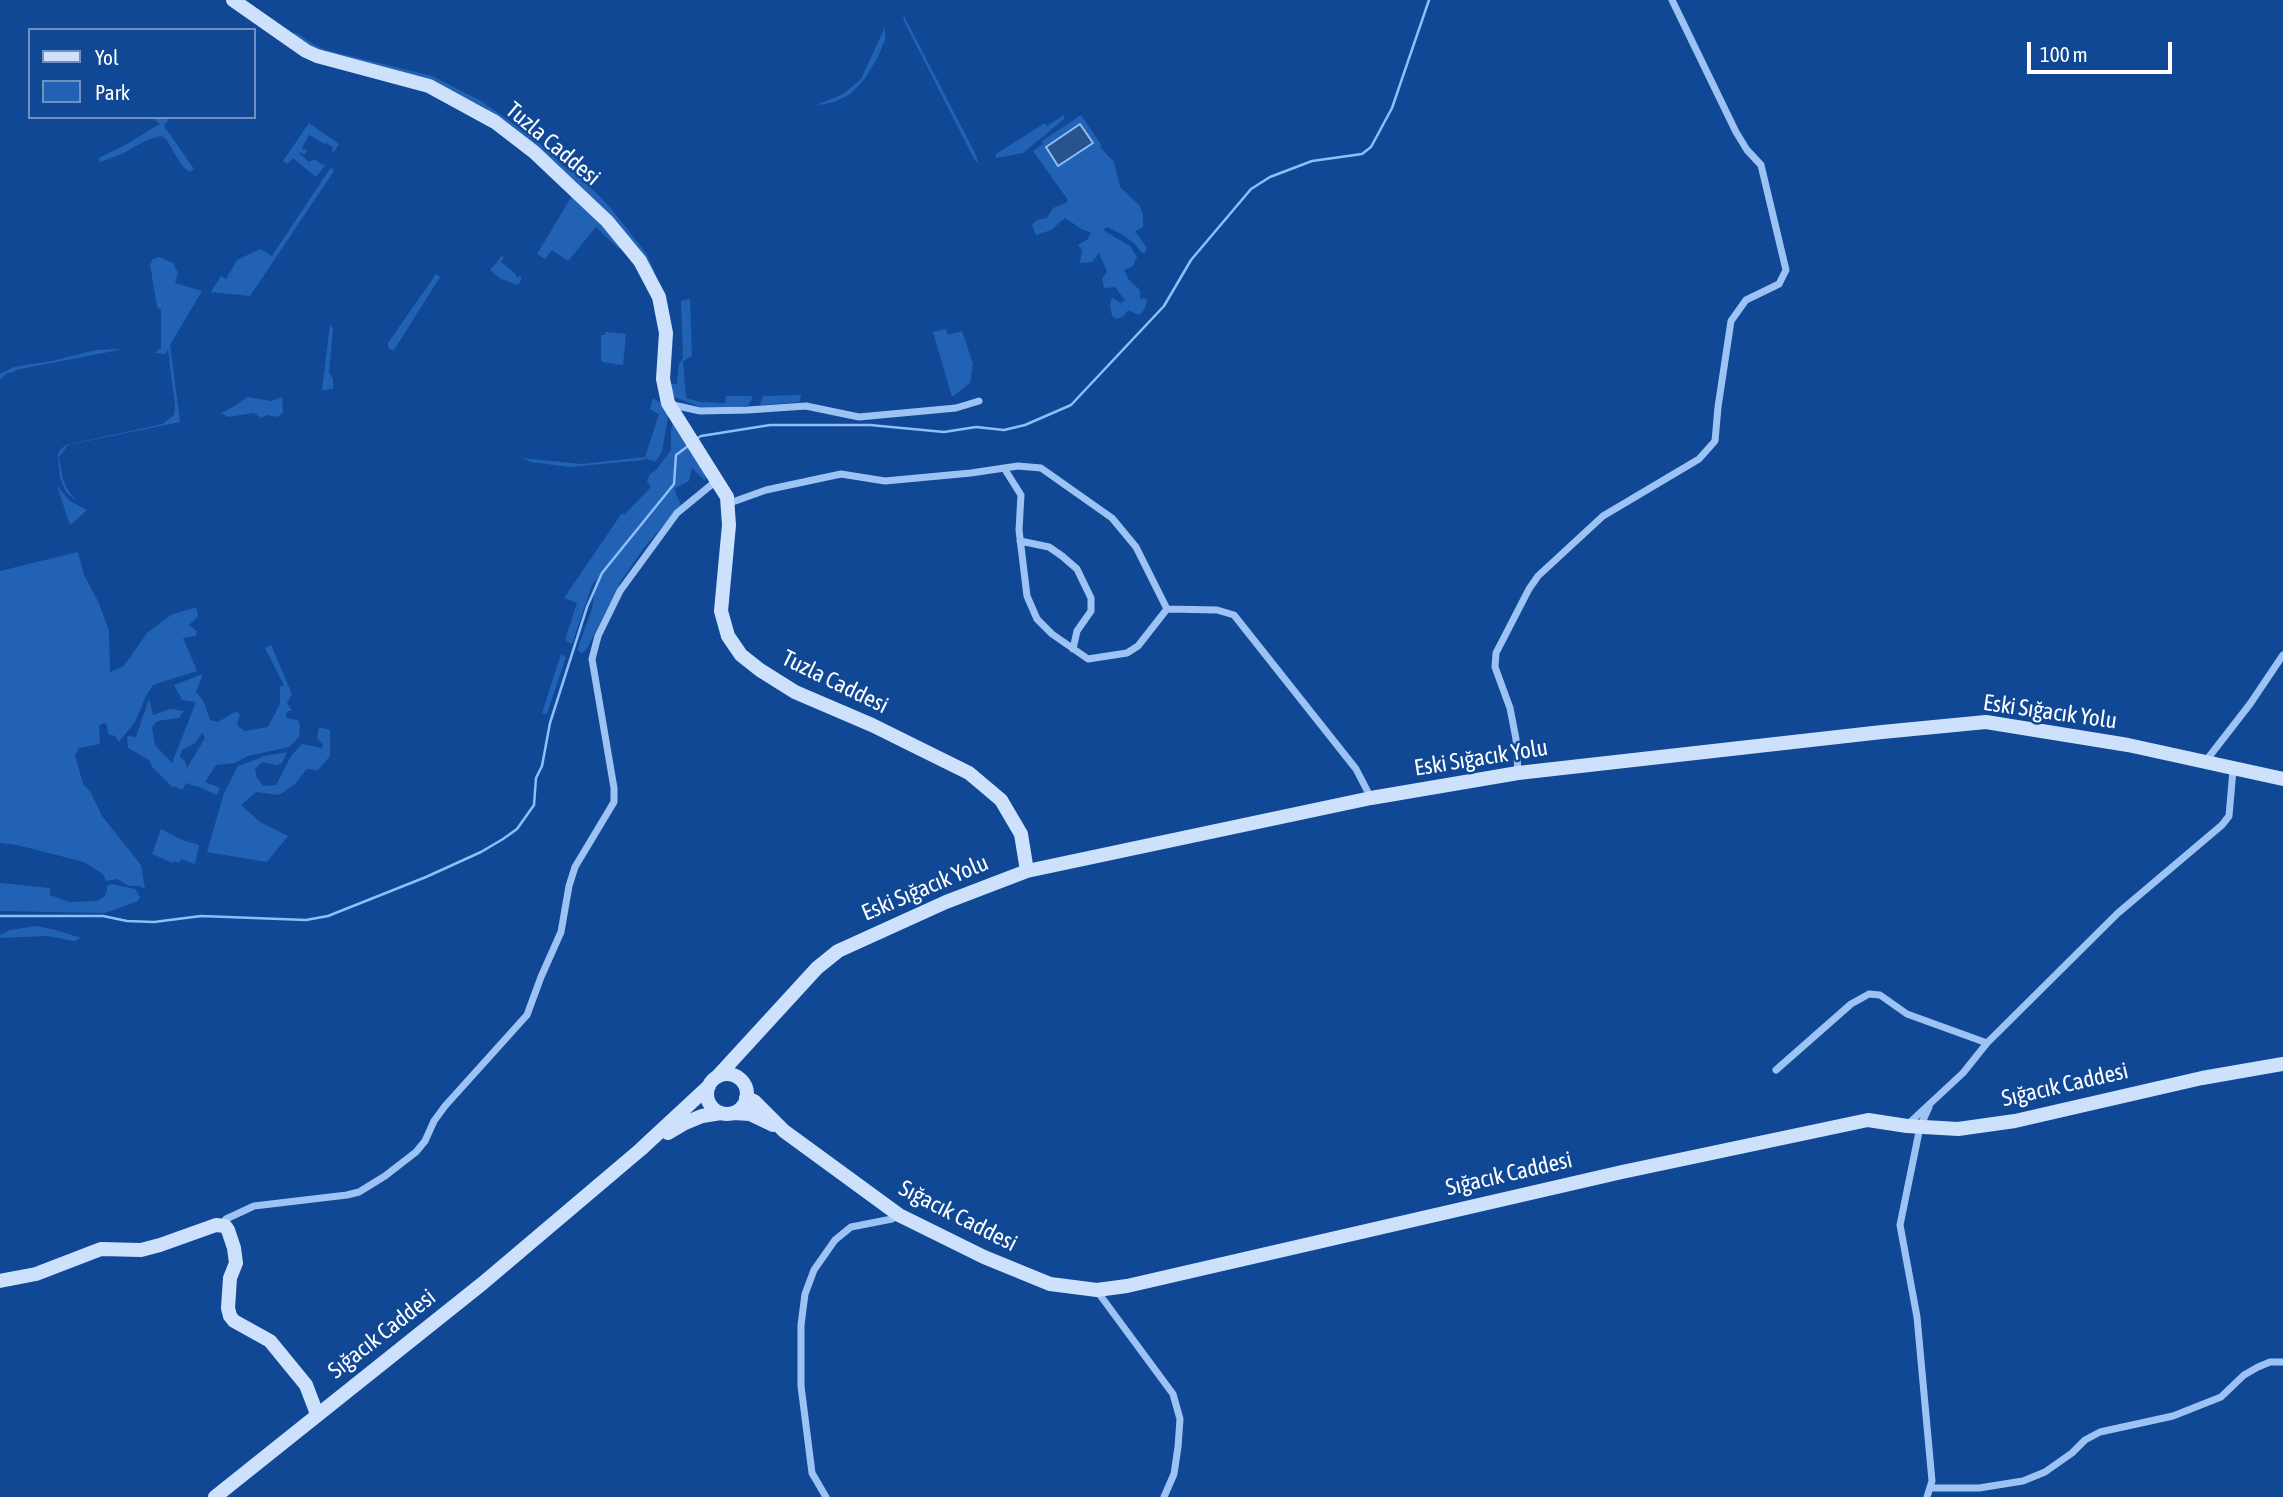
<!DOCTYPE html>
<html>
<head>
<meta charset="utf-8">
<style>
  body { margin:0 }
  #map { position:relative; width:2283px; height:1497px; overflow:hidden; background:#104895; font-family:"Asap Condensed",sans-serif }
  canvas { display:block }
  .legend { position:absolute; left:28px; top:28px; width:228px; height:91px; box-sizing:border-box; background:#104895; border:2px solid #7091bf; margin:0; padding:9px 12px; list-style:none; font-size:21px; color:#fff }
  .legend li { display:flex; align-items:center; gap:14px; height:35px }
  .legend b { width:35px; border:2px solid #7091bf }
  .scale { position:absolute; left:2027px; top:42px; width:145px; height:32px; box-sizing:border-box; border:4px solid #fff; border-top:0; padding-left:9px; font-size:21px; line-height:24px; white-space:nowrap; color:#fff; -webkit-text-stroke:5px #104895; paint-order:stroke }
</style>
</head>
<body>
<div id="map">
<canvas width="2283" height="1497"></canvas>
<ul class="legend">
<li><b style="height:9px;background:#cde1fd"></b>Yol</li>
<li><b style="height:19px;background:#2162b4"></b>Park</li>
</ul>
<div class="scale">100 m</div>
</div>
<script>
const ctx = document.querySelector('canvas').getContext('2d');
ctx.lineJoin = 'round';
function fill(path, color) {
  ctx.fillStyle = color;
  ctx.fill(path, 'evenodd');
}
function toPath(rows) {
  const path = new Path2D();
  for (const r of rows) {
    if (r.length === 3) {
      path.moveTo(r[0] + r[2], r[1]);
      path.arc(r[0], r[1], r[2], 0, 2 * Math.PI);
      continue;
    }
    path.moveTo(r[0], r[1]);
    for (let i = 2; i < r.length; i += 2) path.lineTo(r[i], r[i + 1]);
  }
  return path;
}
function trace(path, color, width, dash) {
  ctx.strokeStyle = color;
  ctx.lineWidth = width;
  ctx.lineCap = dash ? 'butt' : 'round';
  ctx.setLineDash(dash || []);
  ctx.stroke(path);
}
function write(font, color, halo, rows, align = 'center') {
  ctx.font = font + ' "Asap Condensed",sans-serif';
  ctx.lineWidth = 5;
  ctx.setLineDash([]);
  ctx.textBaseline = 'middle';
  ctx.strokeStyle = halo;
  ctx.fillStyle = color;
  for (const [text, x, y, turn = 0] of rows) {
    ctx.save();
    ctx.translate(x, y);
    ctx.rotate((+turn || 0) * Math.PI / 180);
    ctx.textAlign = isNaN(turn) ? turn : align;
    if (halo) ctx.strokeText(text, 0, 0);
    ctx.fillText(text, 0, 0);
    ctx.restore();
  }
}
fill(toPath([
  [904,16,975,153,979,164,974,159,903,19],
  [885,27,885,40,877,59,864,80,849,95,834,102,814,106,843,94,861,79],
  [295,32,313,44,326,50,432,76,481,101,531,136,565,167,576,173,609,206,646,253,655,272,652,274,543,151,485,108,467,99,325,55,292,36],
  [1064,115,1064,119,1023,153,996,158,996,154,1045,123,1047,126],
  [1081,115,1102,146,1100,147,1114,162,1120,187,1139,205,1143,214,1143,227,1135,231,1146,247,1146,252,1142,253,1135,244,1123,235,1107,227,1103,230,1130,246,1137,257,1133,266,1124,270,1129,280,1140,290,1140,299,1144,298,1147,301,1144,310,1139,315,1128,310,1124,316,1117,319,1112,316,1110,305,1112,298,1121,303,1125,300,1115,287,1104,288,1102,279,1107,271,1099,253,1092,262,1080,263,1082,250,1078,245,1088,239,1091,232,1083,230,1065,218,1051,230,1036,235,1032,225,1037,220,1047,218,1053,208,1066,203,1068,200,1033,151,1043,144,1042,141],
  [151,117,166,117,168,120,164,126,194,169,190,172,182,166,166,139,161,136,147,140,122,154,100,162,99,158,125,145,160,124],
  [309,123,339,144,334,152,332,151,333,148,327,143,325,144,309,135,302,148,307,151,304,155,300,152,299,153,309,162,314,159,323,165,326,164,316,177,293,158,287,164,283,161],
  [331,167,334,171,250,296,211,292,221,276,226,279,237,260,260,249,272,256],
  [573,194,611,237,623,245,619,249,596,227,568,261,552,250,545,259,537,254],
  [502,256,504,257,501,262,516,274,517,278,519,276,522,278,518,285,501,279,490,270],
  [159,257,173,263,178,273,175,283,202,291,170,345,180,422,68,445,59,457,63,479,67,489,76,501,66,492,60,478,58,454,61,449,66,445,163,424,174,415,175,406,168,349,166,354,155,353,161,348,161,310,157,307,150,264,153,259],
  [436,274,440,277,394,350,389,349,388,343],
  [690,299,692,356,683,361,686,398,700,402,725,403,726,396,753,396,748,406,703,408,669,395,667,384,677,384,679,364,683,358,681,301],
  [330,324,333,329,329,372,333,379,333,389,322,390],
  [946,329,948,335,962,331,973,364,970,383,952,397,933,332],
  [605,332,626,334,623,365,602,362,601,360,601,335,605,335],
  [124,349,20,369,6,374,0,379,0,374,14,367,52,361,96,350],
  [801,395,800,402,760,405,763,396],
  [247,397,271,401,282,397,283,412,278,417,268,415,261,418,254,413,228,417,221,413,238,404],
  [653,398,662,404,669,411,662,452,655,462,645,458,644,460,569,467,531,462,521,458,582,464,645,457,659,414,650,409],
  [674,419,707,468,705,481,692,468,689,481,674,489,681,505,644,548,621,581,586,650,582,653,577,650,592,609,596,579,591,588,572,644,565,640,577,603,564,598,622,513,624,515,651,487,647,481,650,474,656,470,671,450,671,430],
  [57,486,70,501,87,510,70,525],
  [78,552,84,575,99,603,109,631,110,672,124,666,147,633,171,615,196,607,198,616,189,625,197,631,196,636,183,638,197,671,153,685,145,698,135,722,119,742,115,736,108,734,107,725,104,723,99,726,100,744,79,748,75,755,83,784,90,791,102,816,141,865,145,889,140,886,129,886,117,879,106,881,103,874,84,862,17,845,0,843,0,571],
  [271,645,292,694,287,703,292,711,287,711,286,718,298,720,300,726,299,737,289,747,248,756,235,763,216,765,205,782,220,788,217,795,197,786,194,786,186,783,182,790,174,786,173,788,153,768,149,760,128,748,127,736,136,737,149,699,153,715,170,709,184,711,179,718,157,721,152,727,155,745,172,763,196,702,182,700,174,685,203,674,196,692,203,700,210,720,218,722,237,711,240,715,237,723,239,727,245,731,268,727,280,704,280,687,284,685,265,648],
  [202,733,205,738,187,768,185,761,180,757,182,750,195,743],
  [561,654,566,657,547,714,542,713],
  [319,727,330,730,330,756,318,770,307,769,295,784,279,795,256,792,241,805,260,822,288,836,267,862,207,852,224,793,238,766,265,756,287,752,282,763,276,765,262,762,255,769,257,778,263,786,276,785,291,756,302,744,322,748,323,744,317,739],
  [161,829,182,840,199,845,195,864,181,859,179,863,174,861,173,863,152,854],
  [0,883,50,888,50,895,69,902,97,901,104,897,107,891,107,886,112,884,135,889,140,897,138,901,105,913,0,911],
  [36,926,56,930,81,938,74,941,47,936,0,938,0,935,10,930]
]), '#2162b4');
const water = toPath([
  [1080,124,1093,143,1058,166,1046,147,1080,124]
]);
fill(water, '#29538c');
trace(water, '#8fbef8', 2);
trace(toPath([
  [696,439,701,436,770,425,870,425,944,432,976,427,1004,430,1025,425,1071,405,1164,306,1191,260,1251,189,1270,177,1312,161,1362,154,1371,147,1392,108,1429,0],
  [0,916,103,916,127,921,154,922,201,916,306,920,328,916,426,877,481,852,503,839,517,829,534,805,536,778,542,766,550,723,587,607,602,573,674,484,676,455,688,446]
]), '#8fbef8', 2.5);
trace(toPath([
  [669,404,700,411,748,410,806,406,859,417,956,408,979,401],
  [1004,468,1021,495,1019,530,1027,596,1037,619,1052,634,1088,659,1127,653,1138,646,1167,609],
  [727,504,766,490,841,474,885,481,971,473,1018,466,1041,468,1112,518,1136,547,1167,609,1217,610,1234,615,1356,769,1371,798],
  [1020,541,1049,547,1062,556,1077,569,1091,598,1091,611,1077,631,1073,649],
  [2205,762,2250,704,2283,655],
  [1518,773,1516,739,1510,708,1495,667,1496,653,1529,589,1538,576,1603,516,1699,459,1715,441,1718,407,1731,321,1746,300,1779,284,1786,270,1761,165,1747,150,1736,132,1672,0],
  [1776,1070,1851,1004,1869,994,1880,995,1907,1014,1987,1043],
  [1907,1125,1963,1073,1987,1043,2118,913,2222,825,2229,816,2233,770],
  [221,1225,226,1219,254,1206,347,1195,359,1192,385,1176,416,1152,425,1141,434,1121,445,1106,527,1015,541,977,561,932,569,886,575,867,614,802,614,788,592,659,598,636,620,591,677,513,716,481],
  [1097,1291,1173,1394,1180,1419,1178,1447,1174,1474,1164,1497],
  [1930,1488,1979,1488,2023,1481,2045,1472,2072,1453,2085,1440,2100,1432,2173,1416,2221,1397,2244,1375,2258,1367,2270,1362,2283,1362],
  [826,1497,812,1473,801,1386,801,1325,805,1294,814,1270,835,1240,851,1227,892,1219,899,1215],
  [1927,1497,1932,1481,1917,1317,1900,1225,1920,1127,1929,1107]
]), '#9dc3f4', 7);
trace(toPath([
  [233,0,306,51,317,56,429,86,495,122,534,152,607,221,640,261,659,297,666,333,663,379,668,403,727,497,729,525,721,611,728,636,741,655,760,670,795,692,872,725,969,773,1001,800,1021,834,1027,871],
  [727,1094,20],
  [717,1077,817,968,838,951,946,902,1027,871,1371,798,1518,773,1882,732,1986,722,2128,745,2283,779],
  [746,1098,754,1101,784,1131,899,1215,984,1257,1050,1284,1097,1290,1127,1286,1622,1172,1868,1120,1907,1126,1958,1129,2015,1121,2202,1078,2283,1064],
  [734,1113,750,1114,773,1125],
  [668,1133,685,1123,702,1116,721,1113],
  [0,1281,36,1274,101,1249,141,1250,160,1245,216,1225,225,1226,228,1230,234,1248,236,1263,230,1278,228,1308,230,1316,234,1321,270,1341,306,1385,317,1414],
  [215,1497,483,1283,640,1150,709,1086]
]), '#cde1fd', 14);
write('23px', '#fff', '#104895', [
  ["Tuzla Caddesi",553,144,40],
  ["Tuzla Caddesi",835,682,26],
  ["Eski Sığacık Yolu",2050,712,8],
  ["Eski Sığacık Yolu",1481,758,-9],
  ["Eski Sığacık Yolu",925,888,-23],
  ["Sığacık Caddesi",2065,1085,-13],
  ["Sığacık Caddesi",1509,1174,-13],
  ["Sığacık Caddesi",958,1216,27],
  ["Sığacık Caddesi",382,1334,-38]
]);
</script>
</body>
</html>
